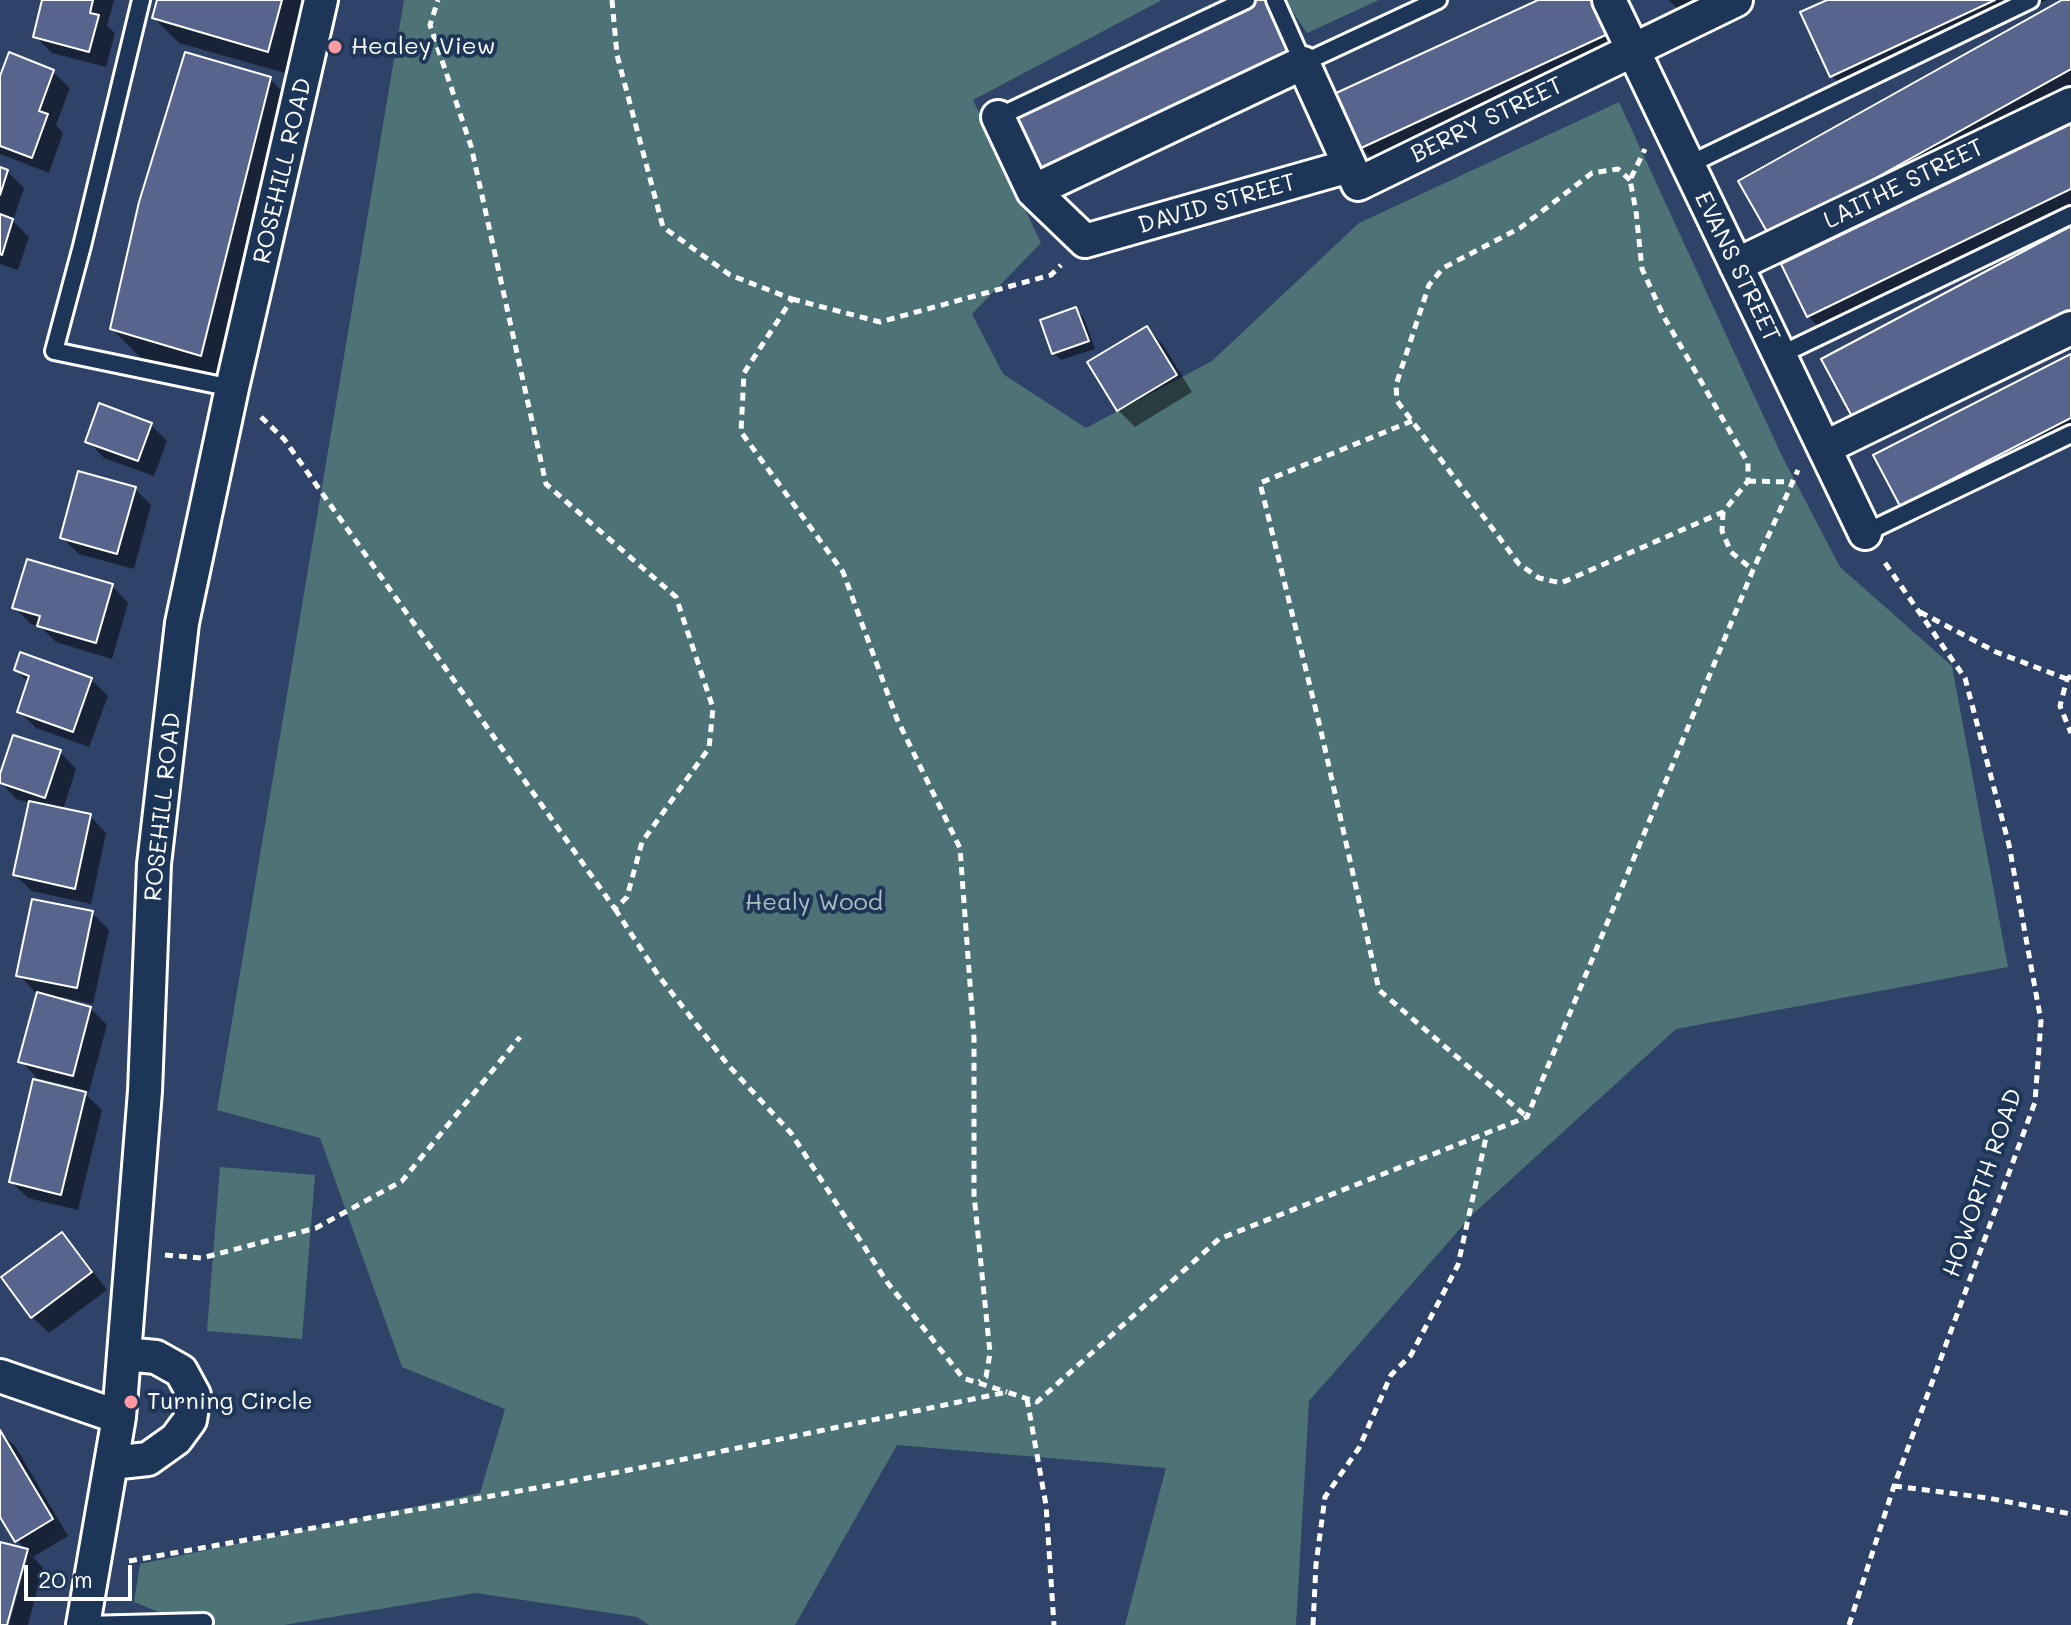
<!DOCTYPE html>
<html>
<head>
<meta charset="utf-8">
<style>
  body { margin:0 }
  #map { position:relative; width:2071px; height:1625px; overflow:hidden; background:#2e4367; font-family:Mali,sans-serif }
  canvas { display:block }
  .scale { position:absolute; left:24px; top:1565px; width:108px; height:36px; box-sizing:border-box; border:4px solid #fff; border-top:0; padding-left:10px; font-size:24px; line-height:28px; white-space:nowrap; color:#fff; -webkit-text-stroke:6px #1d3557; paint-order:stroke }
</style>
</head>
<body>
<div id="map">
<canvas width="2071" height="1625"></canvas>
<div class="scale">20 m</div>
</div>
<script>
const ctx = document.querySelector('canvas').getContext('2d');
ctx.lineJoin = 'round';
function fill(path, color) {
  ctx.fillStyle = color;
  ctx.fill(path, 'evenodd');
}
function toPath(rows) {
  const path = new Path2D();
  for (const r of rows) {
    path.moveTo(r[0], r[1]);
    for (let i = 2; i < r.length; i += 2) path.lineTo(r[i], r[i + 1]);
  }
  return path;
}
function trace(path, color, width, dash) {
  ctx.strokeStyle = color;
  ctx.lineWidth = width;
  ctx.lineCap = dash ? 'butt' : 'round';
  ctx.setLineDash(dash || []);
  ctx.stroke(path);
}
function write(font, color, halo, rows, align = 'center') {
  ctx.font = font + ' Mali,sans-serif';
  ctx.lineWidth = 8;
  ctx.setLineDash([]);
  ctx.textBaseline = 'middle';
  ctx.strokeStyle = halo;
  ctx.fillStyle = color;
  for (const [text, x, y, turn = 0] of rows) {
    ctx.save();
    ctx.translate(x, y);
    ctx.rotate((+turn || 0) * Math.PI / 180);
    ctx.textAlign = isNaN(turn) ? turn : align;
    if (halo) ctx.strokeText(text, 0, 0);
    ctx.fillText(text, 0, 0);
    ctx.restore();
  }
}
fill(toPath([
  [404,0,1162,0,973,100,1041,243,972,314,1003,374,1086,428,1212,361,1359,223,1619,102,1781,454,1840,567,1952,666,2008,967,1676,1029,1473,1214,1309,1401,1296,1625,1125,1625,1166,1468,897,1445,795,1625,649,1625,637,1617,476,1593,284,1625,191,1625,134,1602,140,1564,480,1493,505,1409,402,1367,320,1138,217,1110],
  [1285,0,1379,0,1307,33],
  [220,1167,315,1175,302,1339,207,1331]
]), '#4d7376');
fill(toPath([
  [45,0,114,0,107,26,115,33,106,67,52,53,35,36],
  [159,0,301,0,311,10,292,75,179,43,154,18],
  [1543,0,1603,0,1625,50,1377,164,1361,147],
  [1669,0,1716,0,1684,15],
  [1831,0,2047,0,1848,92,1832,76],
  [2066,0,2071,0,2071,94,1788,253,1741,182],
  [53,72,70,88,56,125,63,133,49,173,0,154,0,82],
  [270,79,303,112,234,388,145,362,112,329],
  [2071,126,2071,213,1825,333,1808,316],
  [0,169,7,171,24,188,13,221,29,237,18,270,0,264],
  [1076,310,1084,318,1095,349,1061,360,1053,353],
  [1147,328,1163,345,1192,392,1135,427,1118,410],
  [2071,356,2071,443,1918,521,1901,504],
  [151,425,167,441,154,476,104,458,88,441],
  [135,489,151,505,134,569,79,554,62,538],
  [112,586,128,603,112,659,56,642,41,627,31,624,15,608],
  [16,670,91,679,108,696,89,747,36,728,19,711,29,683],
  [60,752,76,769,63,810,90,816,106,833,91,904,32,891,15,875,31,803,16,799,0,781],
  [92,913,109,930,93,1004,61,997,60,1000,90,1008,107,1025,89,1092,80,1089,102,1110,78,1210,28,1198,11,1182,73,1087,37,1078,21,1061,39,993,35,992,19,975],
  [62,1234,78,1251,107,1290,49,1333,32,1317],
  [0,1432,15,1446,68,1536,33,1557,43,1568,28,1625,9,1625,27,1559,23,1559,5,1625,0,1625,0,1544,28,1552,17,1541,0,1513]
]), '#0007');
const building = toPath([
  [42,0,93,0,90,13,99,15,89,52,33,37,42,0],
  [157,0,282,0,268,52,152,18,157,0],
  [1257,0,1269,0,1294,53,1043,171,1016,114,1257,0],
  [1538,0,1595,0,1610,33,1359,149,1334,94,1538,0],
  [1827,0,1995,0,1830,77,1800,12,1827,0],
  [2062,0,2071,0,2071,69,1770,237,1738,181,2062,0],
  [9,52,54,70,39,111,48,114,32,158,0,146,0,76,9,52],
  [185,52,271,77,201,356,110,329,139,202,185,52],
  [2071,124,2071,189,1807,317,1781,264,2071,124],
  [0,167,8,170,0,195,0,167],
  [0,214,13,219,2,255,0,254,0,214],
  [2071,226,2071,310,1856,424,1821,359,2071,226],
  [1076,307,1089,341,1052,354,1040,320,1076,307],
  [1147,326,1177,375,1117,411,1087,362,1147,326],
  [2071,354,2071,418,1900,506,1873,455,2071,354],
  [99,403,152,423,138,461,85,442,99,403],
  [78,471,136,487,117,554,60,538,78,471],
  [27,559,113,584,96,643,37,626,40,616,12,608,27,559],
  [20,652,92,678,73,732,17,712,29,676,14,670,20,652],
  [13,735,61,750,45,798,0,783,0,774,13,735],
  [29,801,91,814,75,889,13,875,29,801],
  [32,899,93,911,77,988,16,976,32,899],
  [37,992,91,1007,73,1076,18,1062,37,992],
  [33,1079,86,1092,61,1195,9,1182,33,1079],
  [62,1232,92,1272,31,1318,1,1277,62,1232],
  [0,1430,53,1519,15,1542,0,1517,0,1430],
  [0,1542,28,1549,7,1625,0,1625,0,1542]
]);
fill(building, '#57658c');
trace(building, '#fff', 2);
const service = toPath([
  [141,0,82,246,54,351,232,388],
  [1275,0,1303,63,1438,0],
  [998,117,1246,0],
  [1688,165,2030,0],
  [1780,355,2071,215],
  [1865,533,2071,434],
  [83,1625,204,1622]
]);
const minor = toPath([
  [1609,0,1865,533],
  [998,117,1033,191,1085,241,1349,166],
  [1033,191,1303,63,1358,184,1736,0],
  [1736,265,2071,104],
  [1824,448,2071,328],
  [0,1376,119,1417],
  [111,1463,148,1459,176,1439,190,1420,194,1395,181,1371,156,1357,124,1354],
  [83,1625,119,1417,145,1091,154,864,182,623,232,388,321,0]
]);
trace(service, '#fff', 22);
trace(minor, '#fff', 38);
trace(toPath([
  [612,0,617,55,663,227,730,275,792,299,744,373,741,432,843,572,897,719,960,848,974,1038,974,1195,990,1353,986,1377,979,1382],
  [1630,180,1618,169,1592,173,1520,228,1443,268,1429,285,1396,385,1397,401,1519,564,1539,578,1561,583,1723,512,1748,481,1748,463,1664,317,1642,269,1636,211,1630,180,1645,149],
  [792,299,880,322,1051,275,1061,265],
  [261,417,284,439,615,909,627,897,642,842,709,748,713,708,676,597,546,484,471,146,430,25,438,0],
  [1412,421,1260,483,1321,731,1379,990,1527,1117],
  [1748,481,1792,482],
  [1723,512,1722,531,1731,552,1753,570],
  [1920,612,1996,652,2067,679],
  [2071,676,2067,679,2060,706,2071,733],
  [615,909,658,975,728,1065,791,1133,887,1282,963,1378,1007,1392],
  [165,1255,202,1258,316,1228,402,1181,520,1037],
  [1027,1399,1046,1505,1054,1625],
  [1894,1486,1988,1498,2071,1514],
  [129,1561,536,1488,670,1462,1007,1392,1037,1402,1219,1239,1527,1117,1753,570,1798,470],
  [1313,1625,1316,1564,1325,1497,1359,1448,1391,1375,1411,1355,1458,1265,1487,1133],
  [1849,1625,1894,1486,2035,1102,2041,1021,2009,845,1965,678,1883,560]
]), '#fff', 5, [8, 6]);
trace(service, '#1d3557', 16);
trace(minor, '#1d3557', 32);
for (const [x, y, r, color] of [
  [335,47,8,"#ff9aa2"],
  [131,1402,8,"#ff9aa2"]
]) {
  const dot = new Path2D();
  dot.arc(x, y, r, 0, 2 * Math.PI);
  ctx.fillStyle = color;
  ctx.fill(dot);
  trace(dot, '#1d3557', 3);
}
write('24px', '#fff', '#1d3557', [
  ["Healey View",351,47],
  ["Turning Circle",147,1402]
], 'left');
write('24px', '#fff', '#1d3557', [
  ["BERRY STREET",1487,120,-26],
  ["ROSEHILL ROAD",283,171,-77],
  ["LAITHE STREET",1904,184,-26],
  ["DAVID STREET",1217,204,-16],
  ["EVANS STREET",1737,267,64],
  ["ROSEHILL ROAD",163,807,-84],
  ["HOWORTH ROAD",1983,1183,-71]
]);
write('24px', '#afc0c1', '#1d3557', [
  ["Healy Wood",814,903]
]);
</script>
</body>
</html>
